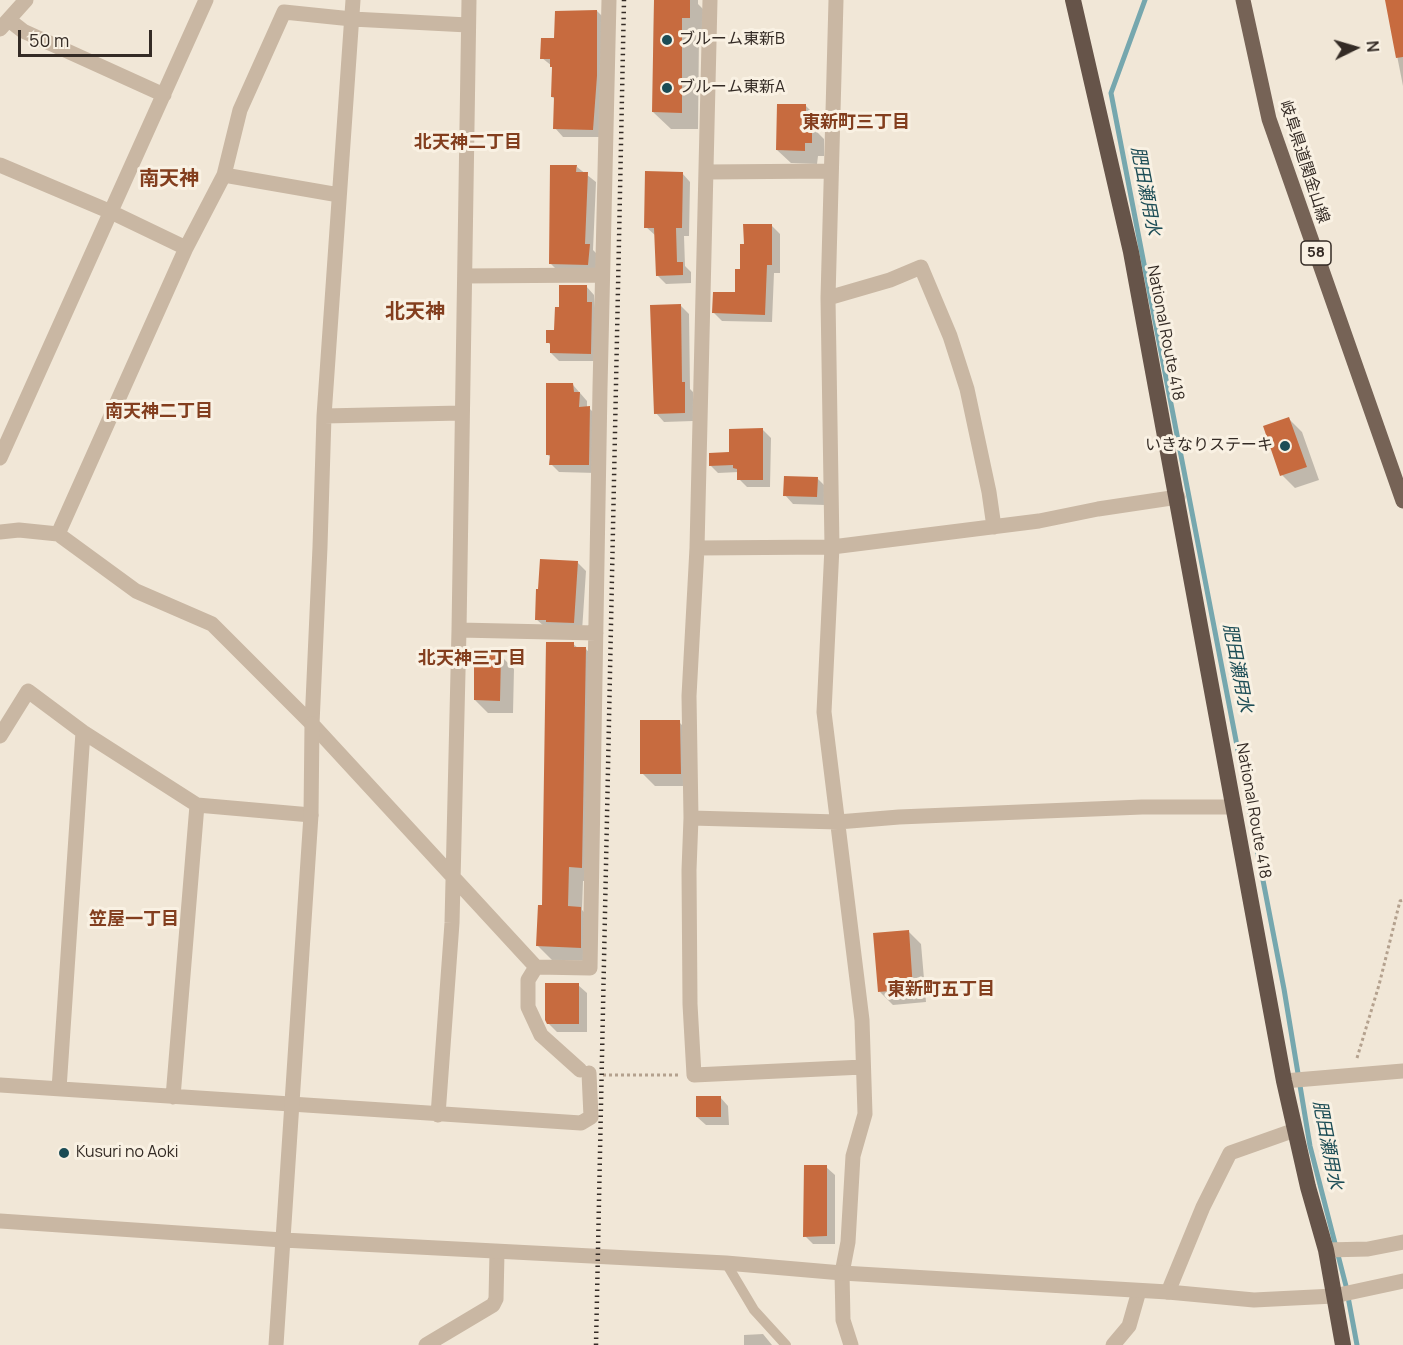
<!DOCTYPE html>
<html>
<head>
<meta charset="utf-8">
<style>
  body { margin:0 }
  #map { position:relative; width:1403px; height:1345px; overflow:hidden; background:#f1e7d7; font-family:Manrope,sans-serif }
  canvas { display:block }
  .north { position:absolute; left:1325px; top:18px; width:60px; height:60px; -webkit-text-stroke:4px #f9f1e3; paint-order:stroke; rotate:85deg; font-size:16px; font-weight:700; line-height:24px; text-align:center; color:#342b25 }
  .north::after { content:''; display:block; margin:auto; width:21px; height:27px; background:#342b25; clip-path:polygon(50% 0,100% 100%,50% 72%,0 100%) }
  .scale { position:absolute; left:18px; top:30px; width:134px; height:27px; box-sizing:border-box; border:3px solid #342b25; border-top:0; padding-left:8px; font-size:18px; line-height:21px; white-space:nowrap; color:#342b25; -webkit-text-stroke:4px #f9f1e3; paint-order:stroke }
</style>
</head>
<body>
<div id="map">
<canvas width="1403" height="1345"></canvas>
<div class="north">N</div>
<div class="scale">50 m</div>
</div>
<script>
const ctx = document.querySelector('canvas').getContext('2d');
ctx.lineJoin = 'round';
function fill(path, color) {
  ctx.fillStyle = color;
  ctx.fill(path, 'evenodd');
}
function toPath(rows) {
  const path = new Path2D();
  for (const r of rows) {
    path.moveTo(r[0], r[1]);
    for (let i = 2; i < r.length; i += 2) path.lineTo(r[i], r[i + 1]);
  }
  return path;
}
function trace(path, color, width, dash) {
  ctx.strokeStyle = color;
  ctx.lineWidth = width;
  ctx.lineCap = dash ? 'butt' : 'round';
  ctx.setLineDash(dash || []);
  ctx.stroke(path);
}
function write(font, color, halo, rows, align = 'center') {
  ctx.font = font + ' Manrope,"Noto Sans JP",sans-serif';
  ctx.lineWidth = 6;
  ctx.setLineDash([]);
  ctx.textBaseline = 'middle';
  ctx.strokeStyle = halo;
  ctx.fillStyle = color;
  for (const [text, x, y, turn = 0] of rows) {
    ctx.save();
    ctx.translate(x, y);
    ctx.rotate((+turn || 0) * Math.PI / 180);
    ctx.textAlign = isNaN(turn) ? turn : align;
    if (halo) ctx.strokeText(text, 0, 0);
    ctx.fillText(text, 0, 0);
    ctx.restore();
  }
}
fill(toPath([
  [654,0,698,0,698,4,707,13,707,35,699,35,698,129,671,129,653,112],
  [1386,0,1403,0,1403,86],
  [597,11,605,19,601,137,563,137,555,128,556,100,552,97,552,66,542,58,555,40],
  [806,106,819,119,818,133,824,139,824,156,818,156,817,164,791,163,777,150],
  [577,167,596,182,593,250,597,254,596,273,559,272,551,264],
  [682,173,690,182,689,236,684,236,685,266,691,272,691,283,666,284,658,276,656,236,646,227],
  [772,226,780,234,780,273,774,273,772,322,722,321,714,313,736,294,746,246],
  [586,286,594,295,599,361,559,361,551,353,551,346,548,342,556,331,560,309],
  [681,306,689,314,690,389,693,392,693,421,664,422,656,413],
  [573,385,587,401,587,408,589,408,597,416,596,473,559,472,551,464,551,458,547,454],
  [1289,419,1302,432,1319,480,1295,488,1282,475],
  [763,430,771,438,770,487,747,487,739,479,739,472,718,473,710,465],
  [817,478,826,487,825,505,793,504,785,495],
  [577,562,586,571,582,631,545,627,536,619],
  [573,644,578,648,585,648,599,663,596,881,583,881,582,910,595,923,594,961,552,960,538,946],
  [501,656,514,669,513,713,488,713,475,700],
  [679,722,692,735,693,786,655,786,642,773],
  [908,931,921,944,926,1002,893,1005,880,992],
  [578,985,587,993,587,1032,557,1032,548,1023],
  [720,1097,728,1106,729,1125,706,1125,697,1117],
  [826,1167,835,1175,835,1244,813,1244,805,1236],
  [763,1334,772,1345,744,1345,744,1335]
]), '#0003');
trace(toPath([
  [1145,0,1111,93,1284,989,1310,1146,1346,1286,1357,1345]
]), '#76a7ae', 5);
fill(toPath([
  [654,0,690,0,690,18,682,18,682,113,652,112],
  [1385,0,1403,0,1403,57,1396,58],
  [597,10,597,76,593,130,553,129,554,97,551,97,552,67,550,67,550,59,540,59,541,38,554,38,555,11],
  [777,104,806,104,806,125,812,124,812,143,805,143,805,151,776,150],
  [550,165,577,165,576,172,588,172,585,244,590,244,588,265,549,264],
  [645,171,683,172,682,228,676,228,677,262,683,262,683,275,656,276,654,228,644,228],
  [743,224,772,224,772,265,767,265,765,315,712,313,713,292,735,292,735,269,740,269,740,244,744,244],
  [559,285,587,285,587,302,592,302,591,354,550,353,550,343,546,343,546,330,554,330,555,307,559,307],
  [681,304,682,382,685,382,685,413,654,414,650,305],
  [546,383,573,383,574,392,580,392,579,407,590,406,589,465,549,465,550,455,546,455],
  [1289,417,1307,467,1280,476,1263,426],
  [763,428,763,480,737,480,737,469,733,468,733,465,709,466,709,453,729,452,729,429],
  [784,476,818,477,817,497,783,496],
  [540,559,578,561,574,623,546,622,546,620,535,620,536,589,538,589],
  [546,642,574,642,574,647,586,647,582,868,569,867,568,906,581,907,581,948,536,946,538,905,542,905],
  [474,654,501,654,500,701,474,700],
  [640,720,680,720,681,774,640,774],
  [909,930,913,989,878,992,873,933],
  [545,983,579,983,579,1024,547,1024,545,1020],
  [696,1096,721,1096,721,1117,696,1117],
  [804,1165,827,1165,827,1236,803,1237]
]), '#c76b3f');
trace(toPath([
  [1357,1058,1379,985,1400,901,1403,900],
  [603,1075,678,1075]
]), '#b4a18e', 3, [3, 3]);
trace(toPath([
  [726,1263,754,1310,786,1345]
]), '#c9b7a3', 10);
trace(toPath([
  [710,0,697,548,689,696,691,818,689,870,690,1004,694,1075,863,1067],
  [836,0,828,298,832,547,824,712,862,1020,865,1114,853,1156,848,1242,842,1273,843,1320,851,1345],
  [9,20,23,31,164,95],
  [0,29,26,0],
  [0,165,111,212,186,248],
  [707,172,831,171],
  [224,175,240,110,284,12,352,19,468,25],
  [465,276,602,275],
  [828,298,890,280,921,267,950,336,967,389,989,492,994,527],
  [324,416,461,413],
  [0,458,206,0],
  [0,532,19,530,58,534,136,591,212,624,312,724,536,967,590,968,600,388,609,0],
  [58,534,186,248,224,175,339,195],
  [697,548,832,547,1039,521,1098,509,1178,497],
  [459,630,596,633],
  [312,724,320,547,324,416,353,0],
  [0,736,28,691,83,732,197,805,311,815],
  [691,818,838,822,899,817,1142,807,1234,807],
  [536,967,528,980,528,1007,541,1035,580,1070],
  [1284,1081,1403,1071],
  [0,1085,581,1123,591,1117,589,1073],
  [59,1089,83,732],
  [173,1097,197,805],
  [438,1115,452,923,459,630,469,0],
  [1326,1250,1368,1249,1403,1242],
  [1168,1292,1203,1207,1230,1153,1295,1130],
  [426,1345,493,1305,496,1299,497,1253],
  [1113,1345,1129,1326,1139,1291]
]), '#c9b7a3', 15);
trace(toPath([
  [0,1221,283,1240,726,1263,842,1273,1168,1292,1254,1300,1334,1296,1403,1281],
  [276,1345,311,815,312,724]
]), '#c9b7a3', 15);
trace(toPath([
  [1243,0,1269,119,1403,501]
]), '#766356', 15);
trace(toPath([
  [1073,0,1131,252,1284,1081,1308,1187,1326,1250,1343,1345]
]), '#665449', 16);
trace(toPath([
  [596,1345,624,0]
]), '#342b25', 4.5, [1.5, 4.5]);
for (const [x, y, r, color] of [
  [667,40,6,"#1b4c55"],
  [667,88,6,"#1b4c55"],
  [1285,446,6,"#1b4c55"],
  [64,1153,6,"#1b4c55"]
]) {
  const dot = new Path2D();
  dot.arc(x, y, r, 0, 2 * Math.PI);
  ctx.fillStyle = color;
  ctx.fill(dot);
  trace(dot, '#f9f1e3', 2);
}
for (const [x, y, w] of [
  [1316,253,30]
]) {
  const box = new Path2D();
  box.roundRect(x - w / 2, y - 12, w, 24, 4.5);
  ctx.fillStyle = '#f9f1e3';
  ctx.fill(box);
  trace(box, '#342b25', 1.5);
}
write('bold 15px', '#342b25', null, [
  ["58",1316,253]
]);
write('16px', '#342b25', '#f9f1e3', [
  ["ブルーム東新B",679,40],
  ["ブルーム東新A",679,88],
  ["いきなりステーキ",1273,446,"right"],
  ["Kusuri no Aoki",76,1153]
], 'left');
write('16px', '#342b25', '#f9f1e3', [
  ["岐阜県道関金山線",1304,162,72],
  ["National Route 418",1165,333,79],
  ["National Route 418",1253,811,80]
]);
write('bold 18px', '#833e1e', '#f9f1e3', [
  ["東新町三丁目",856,123],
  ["北天神二丁目",468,143],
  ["南天神二丁目",159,412],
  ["北天神三丁目",472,659],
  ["笠屋一丁目",134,920],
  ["東新町五丁目",941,990]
]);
write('italic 18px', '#1b4c55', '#f9f1e3', [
  ["肥田瀬用水",1145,191,79],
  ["肥田瀬用水",1237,668,79],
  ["肥田瀬用水",1327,1145,79]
]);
write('bold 20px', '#833e1e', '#f9f1e3', [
  ["南天神",169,179],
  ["北天神",415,312]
]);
</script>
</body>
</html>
